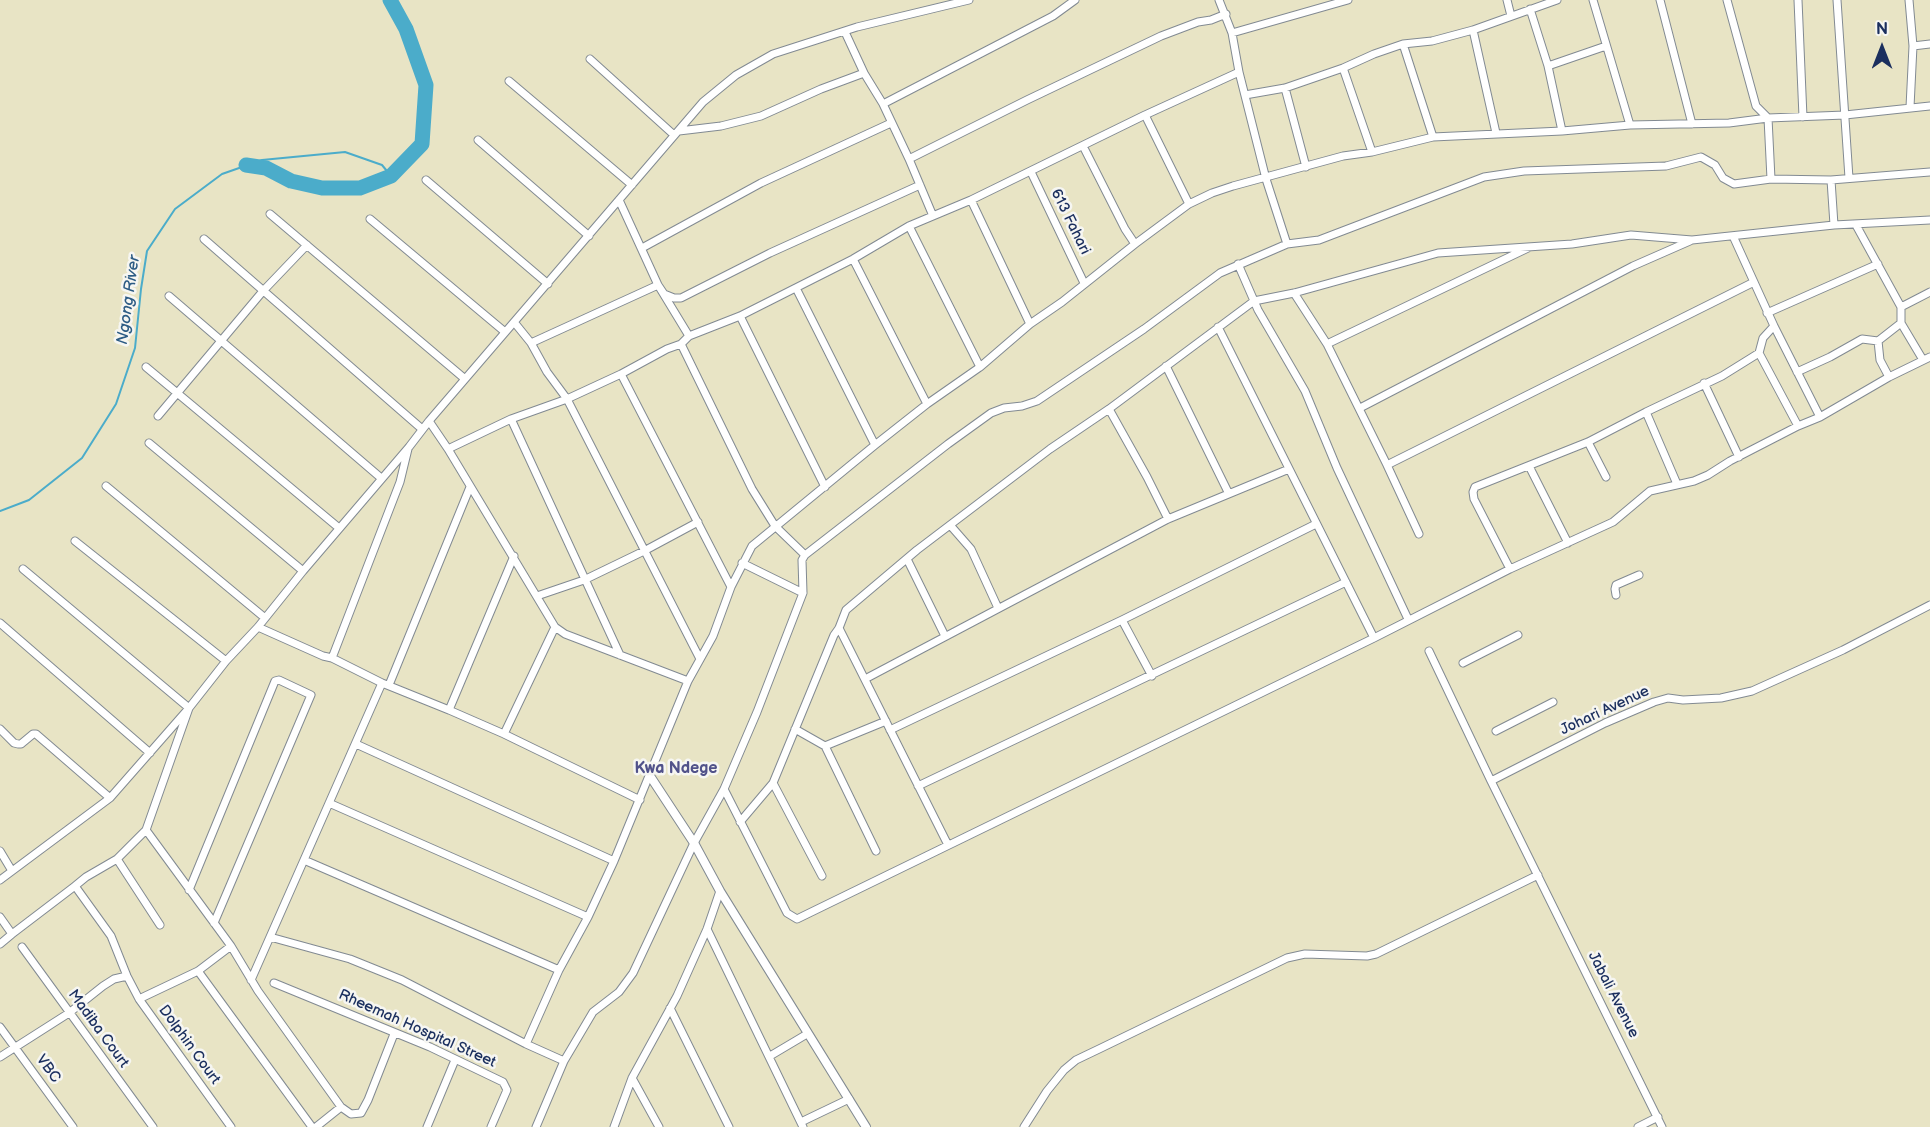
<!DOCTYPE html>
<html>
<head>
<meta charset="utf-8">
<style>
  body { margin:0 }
  #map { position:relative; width:1930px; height:1127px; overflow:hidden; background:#e8e4c5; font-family:"Balsamiq Sans",sans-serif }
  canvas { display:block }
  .north { position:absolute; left:1852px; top:18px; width:60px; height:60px; -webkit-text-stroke:4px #f6f6f2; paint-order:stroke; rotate:0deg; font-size:16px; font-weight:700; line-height:24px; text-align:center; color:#1b2f5e }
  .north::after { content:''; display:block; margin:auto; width:21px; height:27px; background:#1b2f5e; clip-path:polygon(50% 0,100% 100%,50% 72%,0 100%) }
</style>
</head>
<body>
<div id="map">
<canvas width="1930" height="1127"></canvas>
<div class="north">N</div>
</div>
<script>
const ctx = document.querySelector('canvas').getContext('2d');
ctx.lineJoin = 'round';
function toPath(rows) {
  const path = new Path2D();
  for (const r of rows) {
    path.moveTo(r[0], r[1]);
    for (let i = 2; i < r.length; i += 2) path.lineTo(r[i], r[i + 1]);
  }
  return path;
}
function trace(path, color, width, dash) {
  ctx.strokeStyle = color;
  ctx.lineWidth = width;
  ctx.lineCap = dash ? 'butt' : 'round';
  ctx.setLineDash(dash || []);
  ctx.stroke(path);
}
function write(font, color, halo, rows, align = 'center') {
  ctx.font = font + ' "Balsamiq Sans",sans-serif';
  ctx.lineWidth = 5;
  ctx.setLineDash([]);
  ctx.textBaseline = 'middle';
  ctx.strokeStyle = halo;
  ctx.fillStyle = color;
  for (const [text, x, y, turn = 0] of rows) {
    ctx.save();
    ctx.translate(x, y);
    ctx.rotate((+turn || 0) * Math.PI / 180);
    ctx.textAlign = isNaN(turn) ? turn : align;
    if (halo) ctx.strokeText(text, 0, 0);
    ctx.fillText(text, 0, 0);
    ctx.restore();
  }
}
trace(toPath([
  [0,511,29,500,82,458,116,404,135,348,141,289,147,251,175,209,222,174,262,160,345,152,382,165,391,176]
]), '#4bacca', 2);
trace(toPath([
  [246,165,266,168,291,181,322,188,360,188,391,176,422,144,426,85,406,29,390,0]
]), '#4bacca', 15);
const minor = toPath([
  [1219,0,1232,33,1239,72,1266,179,1287,244],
  [1507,0,1511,16],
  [1593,0,1630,125],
  [1660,0,1692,124],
  [1727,0,1756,106,1768,118,1771,179],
  [1798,0,1803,117],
  [1837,0,1849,178],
  [1909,0,1913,46,1910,107],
  [1530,9,1548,66,1562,131],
  [1473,30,1496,133],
  [845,32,864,73],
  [1232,33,1348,0],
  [1403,44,1433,137],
  [1913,46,1930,44],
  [590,59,674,135],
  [1548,66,1606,46],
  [1343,68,1372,152],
  [509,81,632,185],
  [1285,88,1306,167],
  [1245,95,1285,88,1343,68,1374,54,1403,44,1432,41,1473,30,1557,0],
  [883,104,1053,16,1075,0],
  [1145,115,1239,72],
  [679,131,721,126,761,116,821,89,864,73,883,104,909,159,933,216],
  [478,140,589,236],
  [1083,146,1125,229,1135,244],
  [909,159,1027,100,1161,36,1198,22,1211,20,1226,14],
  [1031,172,1084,283],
  [426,180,548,284],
  [1831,180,1834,225],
  [619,200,658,285,664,294,674,298,681,298,770,253,920,185],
  [971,200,1030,324],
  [270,214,465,379],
  [370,219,505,332],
  [1856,225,1901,307,1901,323,1878,341,1880,360,1889,377],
  [909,226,980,367],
  [1733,236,1774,326,1820,417],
  [204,239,422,429],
  [642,248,761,183,891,123],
  [853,259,927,404],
  [1238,264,1258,310,1305,391,1337,468,1408,619],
  [796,288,875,445],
  [1294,293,1327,344,1387,465,1754,282],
  [169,296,381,478],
  [1901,307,1930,292],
  [1767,313,1878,264],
  [740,316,825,487],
  [514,322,531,343,547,372,567,399,700,659],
  [1901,323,1923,360],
  [1218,327,1374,638],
  [531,343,658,285,689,336],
  [681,344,752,489,775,526,805,555],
  [1327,344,1528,248],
  [1759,353,1798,426],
  [1166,366,1228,492],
  [146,367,339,528],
  [1797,372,1830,357,1862,339,1878,341],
  [621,374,731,587],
  [1704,383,1739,457],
  [1360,408,1633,266,1690,241],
  [1109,409,1147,477,1168,519],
  [1646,412,1677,484],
  [158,416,263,291,307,245],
  [511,419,620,655],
  [429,421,448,449,555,627,565,634,688,681],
  [1588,442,1606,477],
  [149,443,303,571],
  [448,449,511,419,567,399,621,374,667,349,681,344,689,336,740,316,853,259,909,226,971,200,1145,115,1189,204],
  [1387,465,1419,534],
  [1529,466,1568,543],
  [106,486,265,618],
  [950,525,971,549,998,608],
  [75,541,226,661],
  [907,559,945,636],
  [742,563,803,593],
  [1510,569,1613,522,1650,491,1694,481,1708,475,1730,461,1798,426,1820,417,1889,377,1930,357],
  [1616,595,1615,589,1616,585,1639,575],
  [537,596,584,580,644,551,698,522],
  [1122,620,1152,676],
  [0,623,150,753],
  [258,627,323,656,332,658,382,683,449,710,504,734,640,800],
  [839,628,948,845],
  [1429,651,1491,781],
  [332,658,400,482,408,449],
  [1463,663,1518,635],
  [865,679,1168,519,1289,469],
  [389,685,470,487],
  [449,710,514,556],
  [0,729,14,743,18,744,21,744,33,734,36,734,110,798],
  [795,729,825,746,886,721],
  [890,730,1122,620,1316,524],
  [1496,731,1553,702],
  [504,734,555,627],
  [356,744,614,861],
  [825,746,876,851],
  [773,783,822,876],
  [918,786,1346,582],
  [724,789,787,913,797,919,1374,638,1510,569,1474,499,1473,492,1475,487,1588,442,1646,412,1722,376,1759,353,1763,338,1774,326],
  [329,803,588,917],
  [740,822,773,783,834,635,839,628,846,610,917,550,1050,449,1109,409,1254,301,1294,293,1438,253,1572,244,1631,235,1692,240,1834,225,1930,220],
  [146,830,231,946,258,991,341,1107,351,1114,361,1113,368,1100,394,1034],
  [0,851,12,871],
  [117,859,160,925],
  [304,860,559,970],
  [0,880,110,798,189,708,23,569],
  [189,890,275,681,279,680,311,695,214,923],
  [0,917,12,934,0,944],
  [707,929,803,1127],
  [12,934,75,886],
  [270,937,350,959,402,980,526,1044,564,1061],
  [22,947,153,1127],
  [198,971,312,1127],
  [251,980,382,683],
  [274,983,430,1047,503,1082,507,1090,491,1127],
  [139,999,198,971,231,946],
  [670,1008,729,1127],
  [0,1027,73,1127],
  [526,1044,559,970,588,917,614,861,688,681,713,636,731,587,752,546,875,445,927,404,980,367,1030,324,1062,302,1135,244,1189,204,1212,193,1233,186,1343,156,1372,152,1433,137,1562,131,1630,125,1729,123,1768,118,1845,115,1930,106],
  [770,1056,807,1034],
  [0,1057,69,1013,103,986,114,979,127,976],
  [632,1078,659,1127],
  [801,1122,849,1099],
  [231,1127,139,999,127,976,111,936,75,886,86,877,117,859,146,830,189,708,226,661,258,627,303,571,409,447,429,421,703,102,736,75,773,54,857,27,969,0],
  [316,1127,341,1107],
  [427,1127,455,1060],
  [536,1127,564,1061,593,1012,619,992,633,973,694,843,724,789,757,712,803,593,802,560,805,555,948,444,991,413,1004,408,1022,406,1037,401,1144,329,1220,273,1287,244,1319,240,1484,177,1524,171,1666,166,1701,157,1715,165,1723,178,1734,184,1771,179,1831,180,1930,172],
  [614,1127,632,1078,677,996,707,929,720,891],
  [1024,1127,1047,1091,1064,1070,1076,1060,1099,1049,1287,958,1305,954,1367,956,1376,954,1538,875],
  [1638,1127,1658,1117],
  [1662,1127,1491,781,1605,723,1654,702,1668,698,1683,700,1721,698,1752,691,1843,650,1930,605]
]);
const tertiary = toPath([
  [650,776,694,843,720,891,866,1127]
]);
trace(minor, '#828a92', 9);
trace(tertiary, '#828a92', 10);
trace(minor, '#fff', 7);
trace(tertiary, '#fff', 8);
write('15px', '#1b2f5e', '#f6f6f2', [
  ["613 Fahari",1070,222,64],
  ["Johari Avenue",1605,711,-25],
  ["Jabali Avenue",1613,995,63],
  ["Madiba Court",98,1029,54],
  ["Rheemah Hospital Street",417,1029,24],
  ["Dolphin Court",189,1045,54],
  ["VBC",48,1069,54]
]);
write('italic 16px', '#2c5b84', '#f6f6f2', [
  ["Ngong River",129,300,-82]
]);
write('bold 16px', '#51528a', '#f6f6f2', [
  ["Kwa Ndege",676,769]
]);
</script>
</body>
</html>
